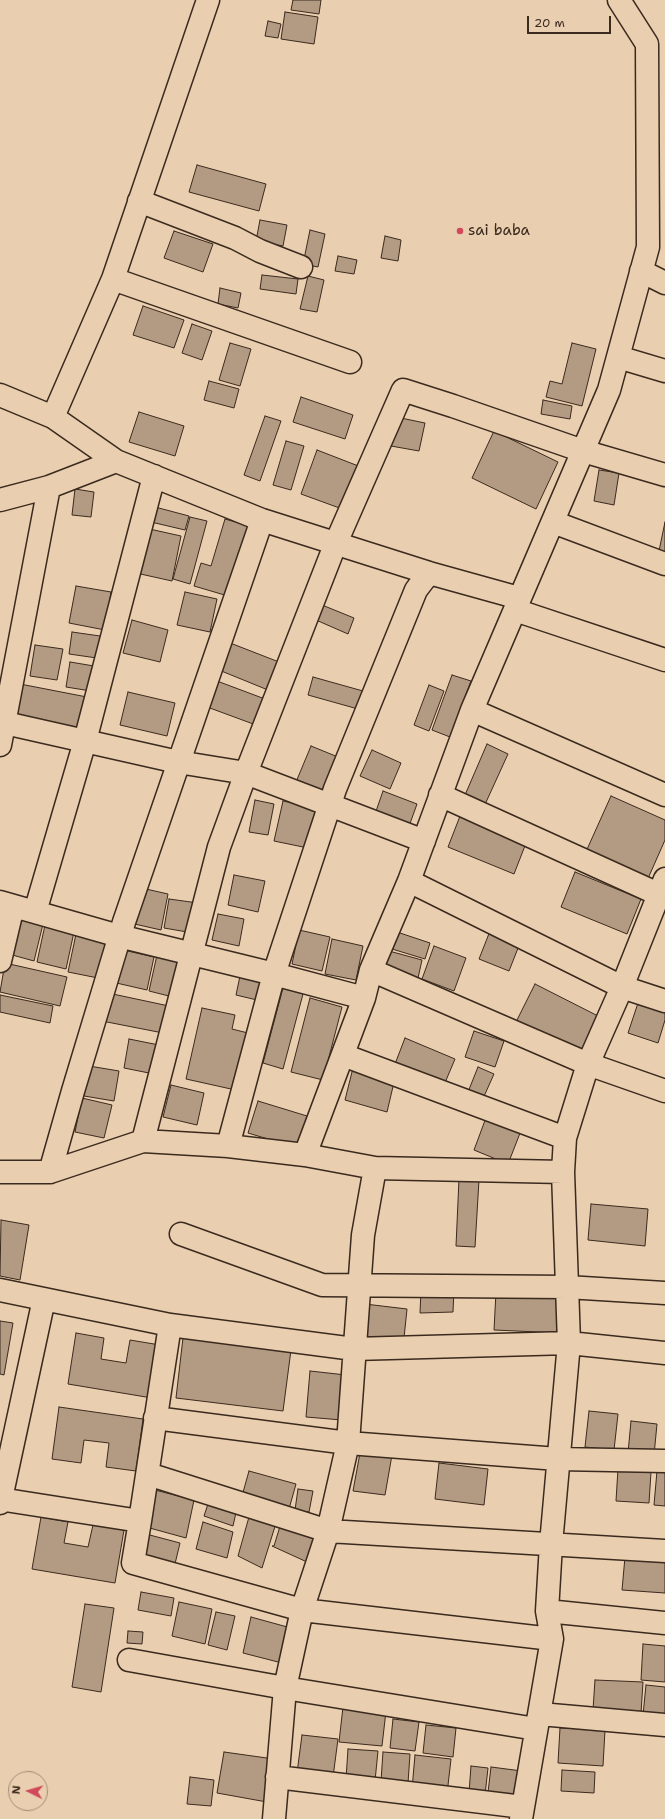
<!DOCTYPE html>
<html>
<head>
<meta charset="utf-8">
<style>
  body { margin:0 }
  #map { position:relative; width:665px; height:1819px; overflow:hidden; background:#e9ceb0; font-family:"Shantell Sans",sans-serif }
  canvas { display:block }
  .north { position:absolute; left:8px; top:1771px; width:40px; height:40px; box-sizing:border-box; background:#e9ceb0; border:1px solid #a38c76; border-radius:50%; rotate:275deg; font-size:11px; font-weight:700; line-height:16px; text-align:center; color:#3b2a1e }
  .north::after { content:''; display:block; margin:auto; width:14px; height:18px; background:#d1495b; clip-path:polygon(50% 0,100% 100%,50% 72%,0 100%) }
  .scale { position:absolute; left:527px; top:16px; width:84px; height:18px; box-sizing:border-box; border:2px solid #3b2a1e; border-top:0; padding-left:5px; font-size:12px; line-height:14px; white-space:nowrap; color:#3b2a1e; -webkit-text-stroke:3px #e9ceb0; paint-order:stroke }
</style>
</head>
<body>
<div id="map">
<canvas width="665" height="1819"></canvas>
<div class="north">N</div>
<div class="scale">20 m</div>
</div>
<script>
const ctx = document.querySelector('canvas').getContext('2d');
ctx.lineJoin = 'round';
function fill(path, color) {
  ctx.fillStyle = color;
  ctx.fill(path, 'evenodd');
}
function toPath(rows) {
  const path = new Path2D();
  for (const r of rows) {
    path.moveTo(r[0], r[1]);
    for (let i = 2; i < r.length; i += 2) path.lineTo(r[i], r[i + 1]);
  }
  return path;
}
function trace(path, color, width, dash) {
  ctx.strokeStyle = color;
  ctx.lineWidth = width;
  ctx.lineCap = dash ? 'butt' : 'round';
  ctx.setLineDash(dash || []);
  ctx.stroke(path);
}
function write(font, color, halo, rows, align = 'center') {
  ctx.font = font + ' "Shantell Sans",sans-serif';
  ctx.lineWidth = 3.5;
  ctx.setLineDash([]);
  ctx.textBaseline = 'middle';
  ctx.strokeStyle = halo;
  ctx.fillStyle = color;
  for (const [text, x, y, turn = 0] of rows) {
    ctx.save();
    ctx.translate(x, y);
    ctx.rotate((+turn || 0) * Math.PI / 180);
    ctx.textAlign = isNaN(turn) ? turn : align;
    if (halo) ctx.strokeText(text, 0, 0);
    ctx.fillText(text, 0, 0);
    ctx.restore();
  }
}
const building = toPath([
  [293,0,321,0,319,14,291,10,293,0],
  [285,12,318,17,314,44,281,39,285,12],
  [268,21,281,24,278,38,265,36,268,21],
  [197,165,266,184,259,211,189,192,197,165],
  [260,220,287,225,283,246,256,241,260,220],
  [310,230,325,234,318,267,303,264,310,230],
  [174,231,213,244,203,272,164,258,174,231],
  [385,236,401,240,398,261,381,258,385,236],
  [338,256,357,260,354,274,335,271,338,256],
  [262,275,298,279,296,294,260,289,262,275],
  [308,276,324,280,317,312,300,309,308,276],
  [220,288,241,293,238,308,218,304,220,288],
  [143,306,184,320,174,348,133,335,143,306],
  [192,324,212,331,202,360,182,353,192,324],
  [230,343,251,349,240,386,219,380,230,343],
  [572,343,596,349,582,406,546,397,550,381,562,384,572,343],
  [209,381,239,389,234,408,204,400,209,381],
  [301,397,353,415,345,439,293,422,301,397],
  [543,400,572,406,570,419,541,414,543,400],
  [139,412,184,426,175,456,129,442,139,412],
  [265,416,281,421,260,481,244,475,265,416],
  [396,417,425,423,419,451,391,446,396,417],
  [494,431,558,462,536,509,472,478,494,431],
  [286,441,304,446,291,490,273,485,286,441],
  [317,450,361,467,345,510,301,494,317,450],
  [599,470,619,473,614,505,594,501,599,470],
  [75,489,94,492,91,517,72,515,75,489],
  [155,507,189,516,185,530,151,522,155,507],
  [190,517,207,521,190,584,173,579,190,517],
  [225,519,249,526,228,596,194,586,201,563,211,566,225,519],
  [665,522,665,552,659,551,665,522],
  [145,528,181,536,172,581,136,573,145,528],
  [76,586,111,592,105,630,69,623,76,586],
  [185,592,217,599,210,632,177,625,185,592],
  [322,605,354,618,348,634,316,620,322,605],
  [132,620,168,630,160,662,123,653,132,620],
  [72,632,100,636,97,658,69,654,72,632],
  [225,641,279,662,268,690,214,668,225,641],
  [35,645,63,649,57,680,30,676,35,645],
  [70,662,94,666,91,691,66,687,70,662],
  [452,675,471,681,450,737,432,730,452,675],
  [313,677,363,691,358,709,308,695,313,677],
  [209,678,265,699,256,725,199,704,209,678],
  [20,684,87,697,81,728,14,715,20,684],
  [429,685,444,691,429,731,414,725,429,685],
  [128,692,175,703,167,736,120,725,128,692],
  [487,744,508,754,482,811,462,802,487,744],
  [311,746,338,757,324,793,296,782,311,746],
  [372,750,401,763,390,789,360,776,372,750],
  [383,791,417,804,408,829,374,817,383,791],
  [611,796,665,820,665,840,646,883,584,856,611,796],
  [255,800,274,804,268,835,249,832,255,800],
  [283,801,316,808,308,848,274,841,283,801],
  [462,811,528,838,514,874,448,847,462,811],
  [575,872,641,899,627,934,561,907,575,872],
  [234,875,265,881,258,912,228,905,234,875],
  [137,887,168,894,161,930,130,923,137,887],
  [169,899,198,903,193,933,164,928,169,899],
  [218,914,244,919,239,946,212,940,218,914],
  [14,917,43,924,34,961,5,953,14,917],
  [45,925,74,932,66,969,37,962,45,925],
  [492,926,522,938,509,971,479,959,492,926],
  [299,930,330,937,322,971,292,964,299,930],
  [397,932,430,943,425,959,392,949,397,932],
  [76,934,106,940,98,978,68,972,76,934],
  [332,939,363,946,356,980,325,974,332,939],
  [434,946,466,958,454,991,422,979,434,946],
  [119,949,154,957,147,990,112,982,119,949],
  [389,951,422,960,418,978,385,969,389,951],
  [157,955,185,961,177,998,149,991,157,955],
  [5,963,67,977,60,1006,0,992,5,963],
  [240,976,261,980,257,1000,236,995,240,976],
  [535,984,600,1017,581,1054,516,1022,535,984],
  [283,988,303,994,283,1069,263,1063,283,988],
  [108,993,169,1006,163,1033,102,1021,108,993],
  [0,995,53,1006,50,1023,0,1012,0,995],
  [310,998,342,1007,323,1080,291,1072,310,998],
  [639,1000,665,1009,665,1020,658,1043,628,1033,639,1000],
  [202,1008,235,1015,232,1029,252,1034,240,1091,186,1079,202,1008],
  [474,1031,504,1041,495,1067,465,1057,474,1031],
  [405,1038,455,1059,444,1085,395,1064,405,1038],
  [129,1039,159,1045,154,1074,124,1068,129,1039],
  [89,1066,119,1071,114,1101,84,1096,89,1066],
  [478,1067,494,1074,481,1103,466,1097,478,1067],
  [353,1068,395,1078,387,1112,345,1100,353,1068],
  [171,1085,204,1093,197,1125,163,1117,171,1085],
  [82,1098,112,1105,104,1138,75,1132,82,1098],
  [258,1101,307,1116,298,1148,248,1133,258,1101],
  [487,1115,522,1128,508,1164,474,1150,487,1115],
  [459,1179,479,1180,475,1247,456,1246,459,1179],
  [591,1204,648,1209,645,1246,588,1240,591,1204],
  [1,1220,29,1225,20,1280,0,1276,1,1220],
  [454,1289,453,1312,420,1313,421,1290,454,1289],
  [496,1292,562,1295,561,1333,494,1330,496,1292],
  [365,1304,407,1309,404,1338,365,1339,365,1304],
  [0,1321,13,1323,4,1375,0,1374,0,1321],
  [76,1333,104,1338,101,1359,126,1363,130,1340,160,1345,152,1398,68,1384,76,1333],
  [183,1338,291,1350,283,1411,176,1398,183,1338],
  [310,1371,346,1375,342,1420,306,1417,310,1371],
  [59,1407,143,1419,136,1471,106,1467,109,1443,84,1440,81,1463,52,1459,59,1407],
  [589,1411,618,1414,614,1450,585,1447,589,1411],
  [631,1421,657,1424,654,1455,628,1453,631,1421],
  [360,1453,392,1455,385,1495,353,1491,360,1453],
  [439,1463,488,1469,484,1505,435,1499,439,1463],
  [618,1469,651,1472,649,1503,616,1501,618,1469],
  [249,1471,296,1484,289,1509,242,1496,249,1471],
  [657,1471,665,1472,665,1506,654,1505,657,1471],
  [298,1489,313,1491,309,1512,295,1510,298,1489],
  [155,1490,194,1500,186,1538,146,1527,155,1490],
  [209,1501,237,1508,233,1526,204,1516,209,1501],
  [41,1517,68,1522,64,1543,88,1547,93,1525,124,1530,115,1583,32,1569,41,1517],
  [249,1517,277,1520,262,1568,238,1556,249,1517],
  [203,1522,233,1532,227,1558,196,1549,203,1522],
  [281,1523,321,1533,307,1562,272,1546,274,1546,281,1523],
  [146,1534,180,1543,174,1568,140,1560,146,1534],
  [625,1557,665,1560,665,1593,622,1590,625,1557],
  [141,1592,174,1598,171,1616,138,1610,141,1592],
  [179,1602,212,1609,205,1644,172,1636,179,1602],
  [85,1604,114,1608,101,1692,72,1687,85,1604],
  [216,1612,235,1616,227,1650,208,1645,216,1612],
  [251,1617,291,1628,282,1663,243,1653,251,1617],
  [128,1631,143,1632,142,1644,127,1643,128,1631],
  [643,1644,665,1646,665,1682,641,1680,643,1644],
  [595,1680,643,1682,641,1713,593,1710,595,1680],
  [646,1685,665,1687,665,1717,643,1715,646,1685],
  [343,1707,386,1711,382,1746,339,1742,343,1707],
  [393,1719,419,1722,415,1751,390,1748,393,1719],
  [426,1725,456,1728,453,1757,423,1753,426,1725],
  [560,1728,605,1730,603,1766,558,1763,560,1728],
  [302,1735,338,1739,333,1777,297,1773,302,1735],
  [348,1749,378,1751,375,1781,346,1779,348,1749],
  [224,1752,274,1759,267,1802,217,1793,224,1752],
  [383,1752,410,1754,408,1783,381,1781,383,1752],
  [415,1755,451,1759,447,1794,412,1789,415,1755],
  [471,1766,488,1768,485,1795,469,1793,471,1766],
  [491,1767,522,1771,519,1804,487,1801,491,1767],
  [562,1770,595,1772,594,1793,561,1791,562,1770],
  [190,1777,214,1780,211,1806,187,1804,190,1777]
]);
fill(building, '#b39b83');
trace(building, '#3b2a1e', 1);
const street = toPath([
  [139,201,235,238,260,251,301,267],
  [641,271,665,283],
  [113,279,350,362],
  [618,357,665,371],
  [0,395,53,417,116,461,262,520,429,573,519,598],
  [53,417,113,279,208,0],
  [0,500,49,487,116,461],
  [553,522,665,564],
  [515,610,665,660],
  [472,710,665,795],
  [5,723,178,762,246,773,424,841],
  [0,745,49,487],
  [440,795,658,894],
  [409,881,622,987,665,1001],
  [0,902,119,936,274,974,364,998],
  [35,912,85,741,154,476],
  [0,961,13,906],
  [371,970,588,1064,665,1091],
  [343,1055,565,1138],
  [143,1141,219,847,246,773,335,545,403,390,453,406,583,451,665,475],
  [228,1146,274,974,335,789,416,590,429,573],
  [305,1155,364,998,371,970,409,881,472,710,609,390,648,247,647,44,619,0],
  [0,1172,50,1172,143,1141,228,1146,305,1155,375,1168,563,1172],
  [50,1172,73,1091,124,922,262,520],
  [181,1234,322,1285,567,1287,665,1293],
  [0,1290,170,1325,354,1349,569,1343,665,1353],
  [155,1418,348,1443,558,1459,665,1461],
  [148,1474,328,1531,665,1551],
  [0,1499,140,1521,133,1563,302,1610,552,1639],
  [0,1503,44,1299],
  [140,1521,170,1325],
  [547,1611,665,1623],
  [129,1660,285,1688,536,1729],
  [540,1714,665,1725],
  [277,1777,523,1807],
  [274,1819,285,1688,302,1610,328,1531,348,1443,363,1235,375,1168],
  [521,1819,552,1639,547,1611,551,1544,569,1343,563,1172,565,1138,588,1064,622,987,665,879]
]);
trace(street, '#3b2a1e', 25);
trace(street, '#e9ceb0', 22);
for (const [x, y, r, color] of [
  [460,231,4,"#d1495b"]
]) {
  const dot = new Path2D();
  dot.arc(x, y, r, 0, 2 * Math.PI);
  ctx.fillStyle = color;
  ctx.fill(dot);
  trace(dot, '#e9ceb0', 1.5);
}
write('15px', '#3b2a1e', '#e9ceb0', [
  ["sai baba",468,231]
], 'left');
</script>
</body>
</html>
